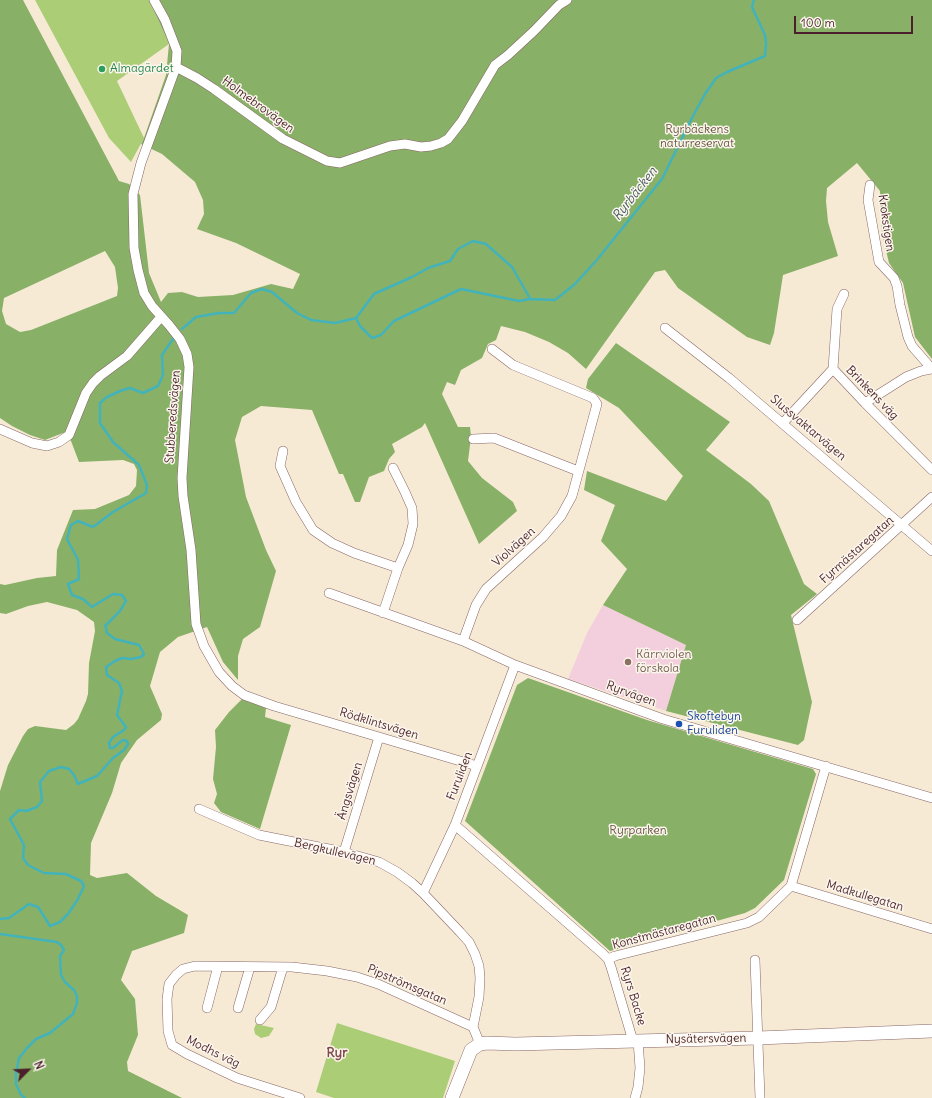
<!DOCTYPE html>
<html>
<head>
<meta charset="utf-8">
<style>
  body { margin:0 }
  #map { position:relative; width:932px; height:1098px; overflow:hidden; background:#f7ead5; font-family:Delius,sans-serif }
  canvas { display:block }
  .north { position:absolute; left:8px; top:1050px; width:40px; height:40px; -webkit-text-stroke:3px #fbf7ec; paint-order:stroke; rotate:66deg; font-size:11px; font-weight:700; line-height:16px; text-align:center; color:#4a1f2b }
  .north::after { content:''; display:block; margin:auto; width:14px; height:18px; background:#4a1f2b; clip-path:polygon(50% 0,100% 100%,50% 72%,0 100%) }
  .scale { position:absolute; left:794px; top:16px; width:119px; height:18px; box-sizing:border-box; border:2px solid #4a1f2b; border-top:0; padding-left:5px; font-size:12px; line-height:14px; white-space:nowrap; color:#4a1f2b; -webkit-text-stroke:3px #fbf7ec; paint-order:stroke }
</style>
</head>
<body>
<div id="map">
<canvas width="932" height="1098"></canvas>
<div class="north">N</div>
<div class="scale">100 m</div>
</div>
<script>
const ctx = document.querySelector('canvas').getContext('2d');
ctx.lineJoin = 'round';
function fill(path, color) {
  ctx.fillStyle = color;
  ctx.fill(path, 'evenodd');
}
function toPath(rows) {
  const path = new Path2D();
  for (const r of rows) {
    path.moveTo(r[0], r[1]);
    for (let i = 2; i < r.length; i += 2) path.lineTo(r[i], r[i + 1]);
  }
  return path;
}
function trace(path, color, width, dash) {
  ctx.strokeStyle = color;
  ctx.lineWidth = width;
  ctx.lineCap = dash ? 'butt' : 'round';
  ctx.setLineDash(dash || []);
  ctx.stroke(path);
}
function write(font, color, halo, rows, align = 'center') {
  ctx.font = font + ' Delius,sans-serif';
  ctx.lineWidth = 3;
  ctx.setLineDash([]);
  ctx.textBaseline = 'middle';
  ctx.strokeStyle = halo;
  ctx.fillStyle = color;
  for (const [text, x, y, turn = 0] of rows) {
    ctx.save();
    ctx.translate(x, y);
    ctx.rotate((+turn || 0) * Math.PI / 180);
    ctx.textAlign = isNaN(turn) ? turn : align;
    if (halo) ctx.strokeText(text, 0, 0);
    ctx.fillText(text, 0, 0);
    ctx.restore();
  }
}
fill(toPath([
  [603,605,686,645,666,711,568,679,587,633]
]), '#f3cfde');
fill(toPath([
  [35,0,149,0,169,44,117,81,144,138,131,162,109,138],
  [337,1023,455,1061,443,1098,334,1098,316,1092],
  [256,1024,274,1028,269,1036,261,1038,255,1034,254,1029]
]), '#abcd76');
fill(toPath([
  [0,0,23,0,119,181,129,184,140,195,149,273,161,302,168,293,182,292,198,297,233,295,271,284,293,289,300,274,236,243,197,229,204,214,203,200,195,182,162,154,141,144,144,138,166,75,169,44,149,0,932,0,932,359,915,337,903,283,889,263,882,233,880,191,857,163,827,188,826,201,828,222,838,256,783,275,774,333,770,345,747,337,678,288,665,270,655,272,586,369,568,353,549,342,525,332,501,326,496,340,488,344,482,358,461,370,455,385,447,382,442,394,458,427,470,427,471,437,468,461,482,478,513,502,517,511,479,544,425,423,422,427,392,444,395,452,389,459,384,471,369,477,360,502,355,502,343,474,339,474,312,410,261,406,242,417,235,440,246,497,266,550,276,571,260,627,243,639,238,656,238,680,223,662,207,627,178,637,160,652,150,686,162,714,161,720,137,740,121,763,112,793,91,843,90,875,97,878,127,873,156,896,188,915,184,933,132,951,121,980,135,999,138,1035,127,1062,128,1071,182,1098,0,1098,0,791,8,765,23,736,28,729,35,726,66,730,74,724,78,719,86,701,88,694,89,663,95,631,94,622,77,610,47,602,28,606,6,614,0,613,0,584,5,585,37,578,56,576,57,550,73,510,95,509,129,495,136,486,137,470,134,464,123,460,79,462,71,441,63,433,45,440,30,435,12,426,0,418],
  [105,251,115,267,118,288,117,296,31,330,20,332,6,324,2,311,4,298],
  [616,343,730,422,706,450,751,484,769,501,804,584,817,594,791,615,812,702,804,740,798,745,666,711,686,645,603,605,627,569,601,541,615,505,584,490,587,471,666,501,683,476,619,408,586,388,588,379],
  [528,678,647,720,813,769,816,774,784,880,755,908,745,913,610,951,465,821,517,685],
  [242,699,266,708,265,717,291,725,260,829,221,812,214,803,217,794,213,779,216,747,215,730,229,712]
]), '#88b067');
trace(toPath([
  [356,318,360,326,372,338,381,335,394,321,461,289,519,301,530,299],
  [182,329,196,317,219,313,234,313,251,293,262,289,272,292,297,313,311,320,335,323,356,318,374,294,412,277,428,268,450,261,458,249,473,241,486,244,512,267,528,295,530,299,555,300,575,284,596,261,662,179,693,116,705,94,716,78,727,72,765,56,766,44,765,35,752,7,754,0],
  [0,919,9,918,29,904,38,907,50,926,60,922,68,914,78,899,84,886,81,881,66,874,44,873,28,865,23,858,24,845,10,819,19,810,26,811,37,807,42,801,40,782,49,771,61,767,69,769,74,775,78,784,97,776,113,758,124,750,128,744,127,741,123,740,113,748,110,748,109,743,113,737,124,730,126,727,117,715,122,691,119,683,107,675,106,667,115,661,122,658,131,659,141,657,144,654,139,645,115,639,107,633,106,628,105,626,120,611,126,601,122,595,113,594,92,607,83,599,72,595,68,584,79,579,78,560,67,539,71,525,78,521,93,527,113,512,146,493,147,485,139,465,113,442,100,423,100,403,107,397,120,391,130,388,143,393,158,386,163,375,162,355,173,339],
  [0,934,57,942,61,945,64,950,60,956,61,975,65,982,74,990,77,996,77,1003,73,1014,50,1033,36,1039,27,1048,19,1058,16,1073,16,1084,21,1095,25,1098]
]), '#43b3bb', 2.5);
const street = toPath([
  [154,0,165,20,177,51,176,67,141,163,133,194,134,248,138,270,144,293,152,306,169,325,180,339,187,354,189,367,182,478,183,496,191,550,196,624,204,646,219,672,232,686,244,695,274,706,477,766],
  [176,67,197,78,214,89,283,139,327,161,340,163,390,146,405,144,421,147,431,146,441,143,448,139,462,121,495,65,508,55,534,31,559,5,567,0],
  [870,185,868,200,879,262,894,278,897,286,900,305,908,337,912,346,932,369],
  [844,294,837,309,833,369,865,403,932,470],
  [665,328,729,378,932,551],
  [865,403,906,377,921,371,932,369],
  [783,423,833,369],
  [0,429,32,443,47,446,59,442,69,435,86,393,93,383,100,376,127,356,161,317],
  [473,439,494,438,578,471],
  [283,451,280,466,296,502,313,530,332,543,354,553,398,568],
  [329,593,463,641,515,665,663,719,932,798],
  [383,613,398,568,408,545,413,524,412,508,405,492,393,468],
  [797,620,932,497],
  [463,641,476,605,486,589,543,537,561,516,572,496,597,404,593,398,513,365,492,349],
  [199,809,259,835,344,852,379,862,397,872,412,883,423,893,460,932,469,942,475,954,479,966,480,978,479,997,473,1027,480,1044],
  [455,825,602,953,608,959,611,967,633,1041],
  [344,852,379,737],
  [791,886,932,929],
  [423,893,455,825,515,665],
  [608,959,615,956,747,923,759,917,791,886,826,766],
  [755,960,760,1098],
  [207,1008,218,966],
  [238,1008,250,967],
  [260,1020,271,1007,283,967],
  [300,1098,237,1078,187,1054,172,1045,168,1031,167,999,169,984,176,975,183,969,195,966,292,967,327,971,357,977,378,984,473,1027],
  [635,1098,638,1087,640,1068,638,1041]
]);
const secondary = toPath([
  [452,1098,471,1050,480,1044,487,1043,515,1044,758,1038,932,1031]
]);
trace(street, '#876666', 10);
trace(secondary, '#876666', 14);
trace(street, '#fff', 9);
trace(secondary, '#fff', 13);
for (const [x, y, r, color] of [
  [102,69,4,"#2e9e5b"],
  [628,662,4,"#8d6e63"],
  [679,724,4,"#1a4fb4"]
]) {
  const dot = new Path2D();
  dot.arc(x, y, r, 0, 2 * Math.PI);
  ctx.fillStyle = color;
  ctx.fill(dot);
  trace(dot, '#fbf7ec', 1.5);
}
write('12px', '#27864d', '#fbf7ec', [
  ["Almagärdet",110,69]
], 'left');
write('12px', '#4a1f2b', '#fbf7ec', [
  ["Holmebrovägen",258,105,36],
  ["Krokstigen",886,223,82],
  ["Brinkens väg",872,393,46],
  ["Stubberedsvägen",173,417,-86],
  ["Slussvaktarvägen",808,428,40],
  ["Violvägen",514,547,-42],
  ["Fyrmästaregatan",857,550,-42],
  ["Ryrvägen",631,694,20],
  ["Rödklintsvägen",379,724,17],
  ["Furuliden",460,776,-69],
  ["Ängsvägen",350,791,-73],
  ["Bergkullevägen",335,852,13],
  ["Madkullegatan",865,896,17],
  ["Konstmästaregatan",664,932,-15],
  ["Pipströmsgatan",407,985,23],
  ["Ryrs Backe",633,996,73],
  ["Nysätersvägen",706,1039,-1],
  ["Modhs väg",213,1052,26]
]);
write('12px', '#675342', '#fbf7ec', [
  ["Ryrbäckens",697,130],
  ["naturreservat",697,144],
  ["Ryrparken",638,831]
]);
write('12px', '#785e54', '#fbf7ec', [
  ["Kärrviolen",636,655],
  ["förskola",636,669]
], 'left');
write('12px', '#164399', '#fbf7ec', [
  ["Skoftebyn",687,717],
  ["Furuliden",687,731]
], 'left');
write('italic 13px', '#475a65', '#fbf7ec', [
  ["Ryrbäcken",635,194,-52]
]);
write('bold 13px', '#83494d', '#fbf7ec', [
  ["Ryr",337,1053]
]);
</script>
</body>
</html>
